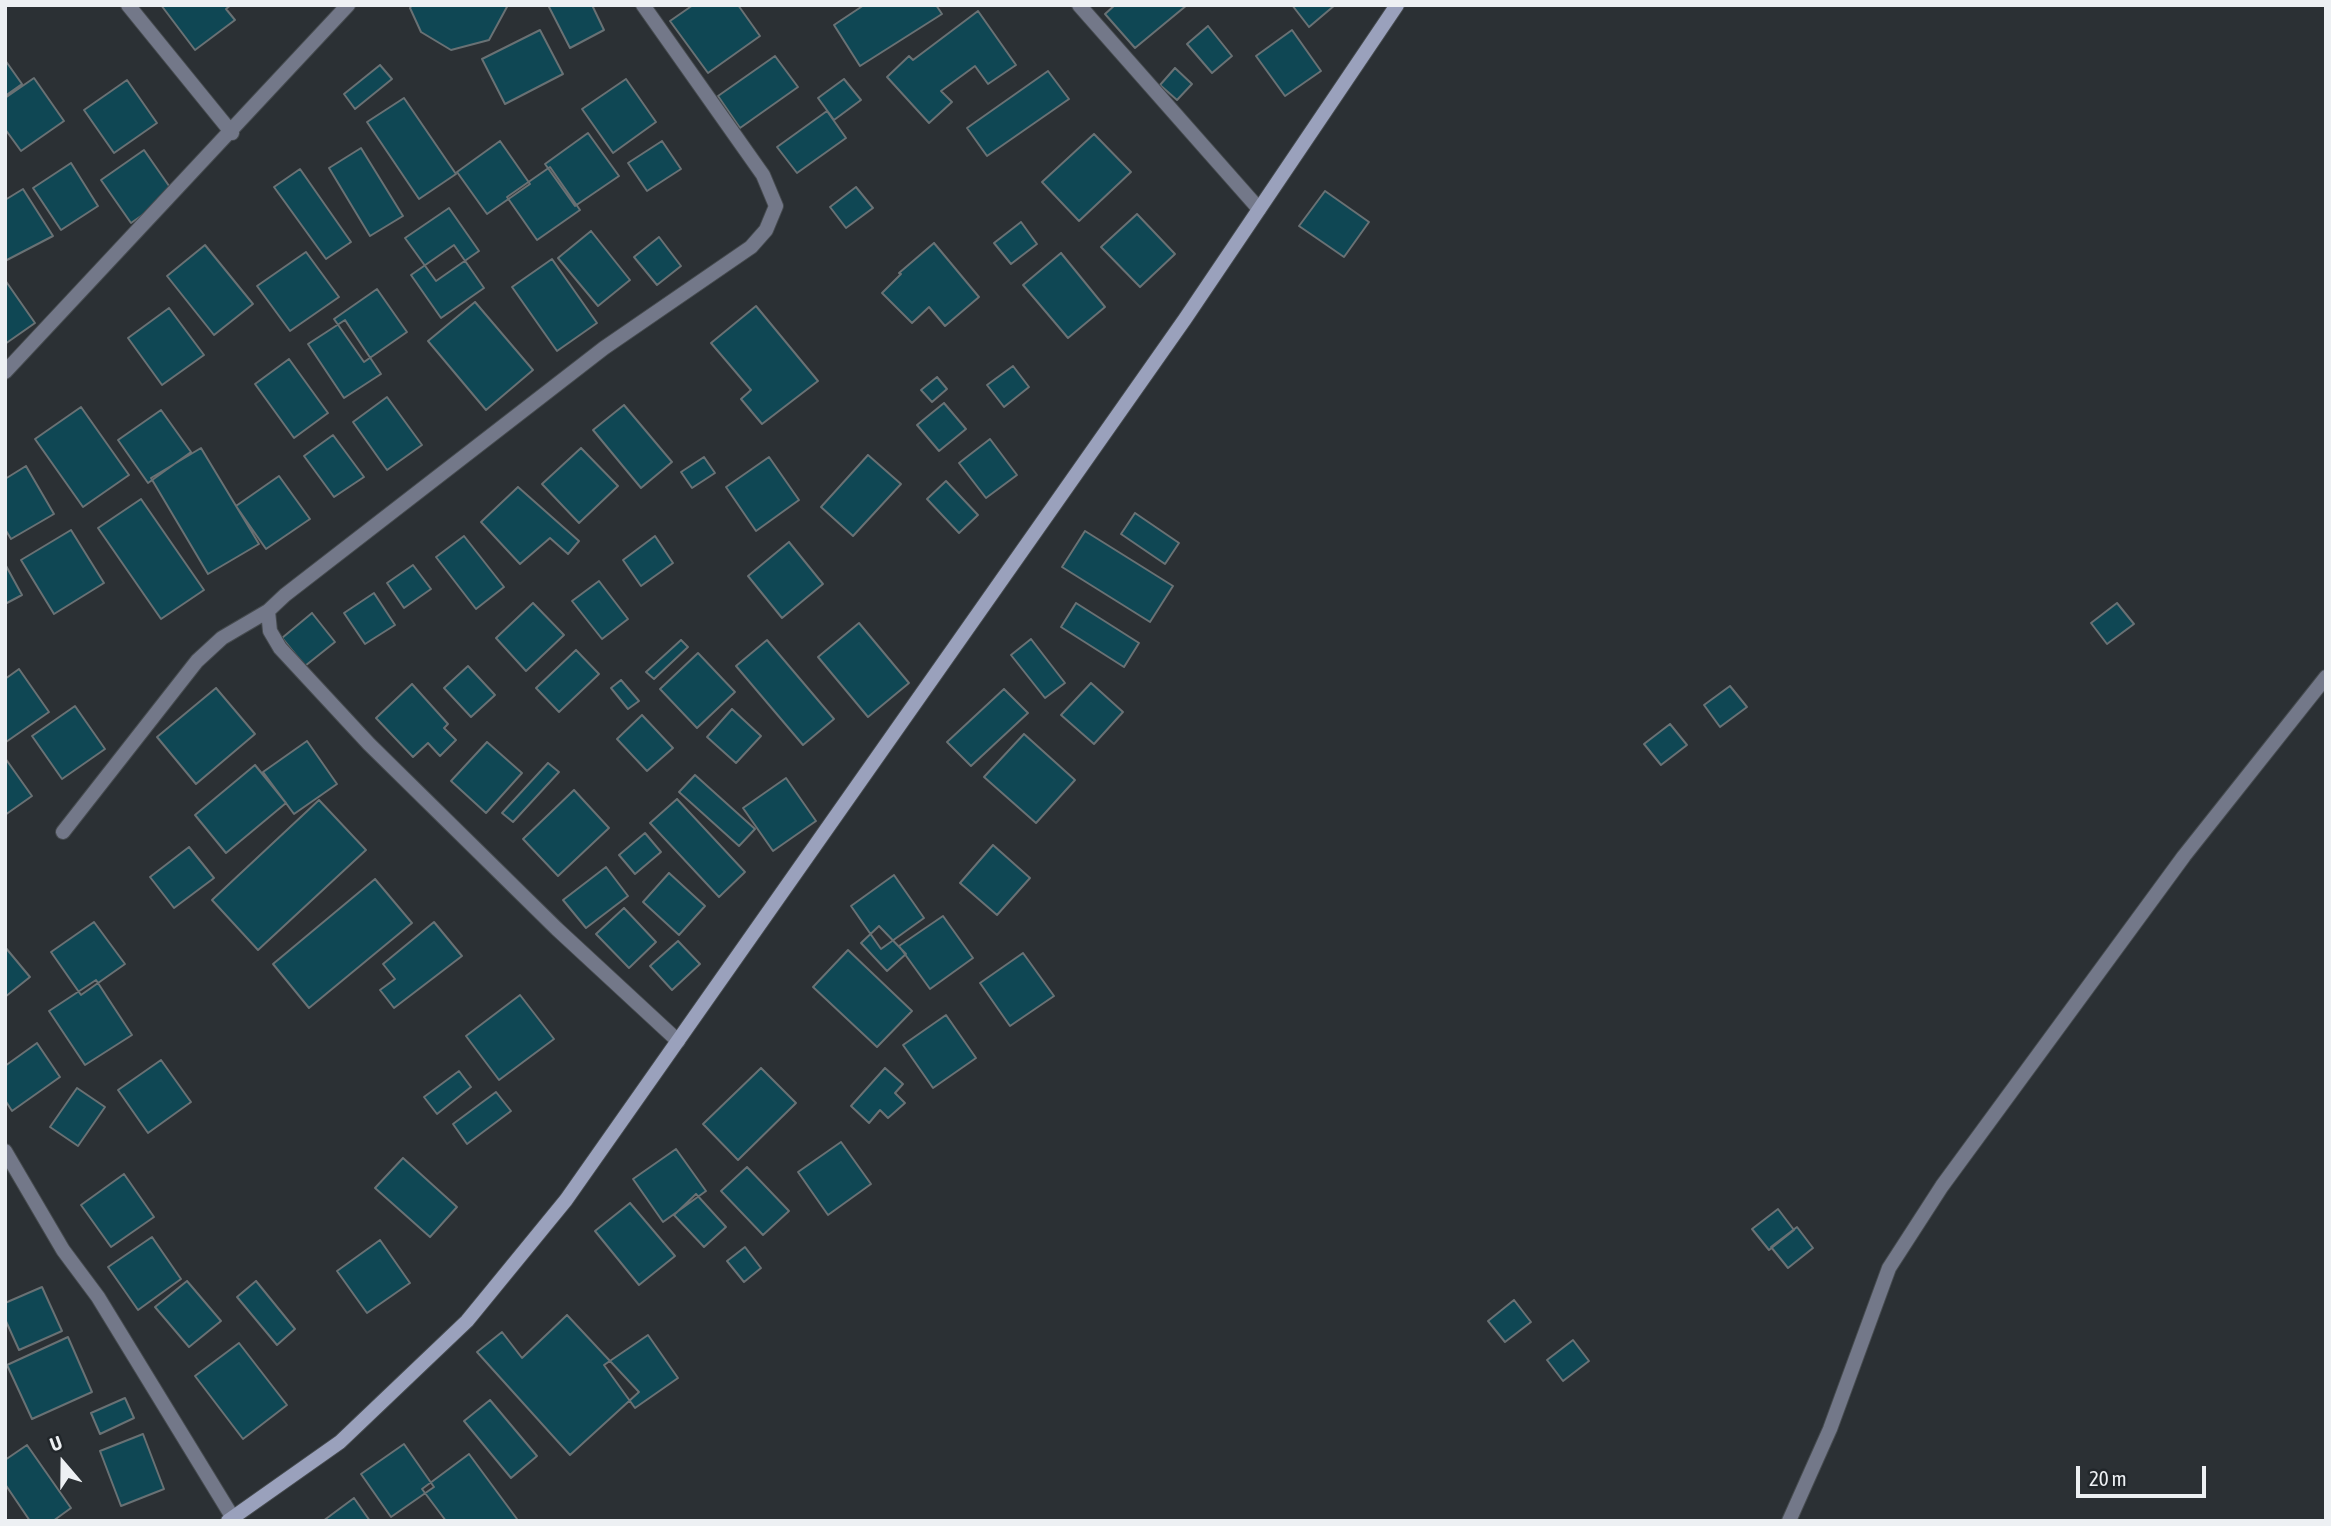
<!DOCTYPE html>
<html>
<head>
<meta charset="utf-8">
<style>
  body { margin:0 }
  #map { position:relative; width:2331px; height:1526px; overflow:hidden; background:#2b3034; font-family:"Asap Condensed",sans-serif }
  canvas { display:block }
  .frame { position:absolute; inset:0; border:7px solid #edf0f3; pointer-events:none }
  .north { position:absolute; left:28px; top:1428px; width:70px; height:70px; -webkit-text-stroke:5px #21262a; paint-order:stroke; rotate:340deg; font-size:19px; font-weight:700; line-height:28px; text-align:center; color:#edf0f3 }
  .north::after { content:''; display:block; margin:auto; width:24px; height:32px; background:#edf0f3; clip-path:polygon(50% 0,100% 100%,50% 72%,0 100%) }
  .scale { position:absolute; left:2076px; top:1466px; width:130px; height:32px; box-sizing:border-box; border:4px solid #edf0f3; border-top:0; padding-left:9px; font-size:21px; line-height:24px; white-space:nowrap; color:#edf0f3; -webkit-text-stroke:5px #21262a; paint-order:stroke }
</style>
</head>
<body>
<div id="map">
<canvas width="2331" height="1526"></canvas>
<div class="frame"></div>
<div class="north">U</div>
<div class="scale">20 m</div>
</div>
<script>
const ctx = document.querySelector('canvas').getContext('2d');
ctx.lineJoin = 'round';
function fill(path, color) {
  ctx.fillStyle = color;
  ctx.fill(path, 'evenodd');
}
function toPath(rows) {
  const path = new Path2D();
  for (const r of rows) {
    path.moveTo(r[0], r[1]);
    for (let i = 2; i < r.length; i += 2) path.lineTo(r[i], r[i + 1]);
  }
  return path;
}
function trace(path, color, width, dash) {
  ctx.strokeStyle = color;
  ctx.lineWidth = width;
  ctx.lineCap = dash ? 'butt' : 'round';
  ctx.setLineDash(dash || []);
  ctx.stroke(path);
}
const building = toPath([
  [161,5,231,5,226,9,235,20,195,50,161,5],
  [412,5,508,5,489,40,451,50,421,32,410,8,412,5],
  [548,5,592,5,604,30,570,48,548,5],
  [693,5,738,5,760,36,708,73,670,21,693,5],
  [864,5,936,5,942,14,860,66,834,25,864,5],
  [1115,5,1187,5,1135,48,1105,14,1115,5],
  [1292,5,1335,5,1309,27,1292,5],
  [978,11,1016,65,988,84,975,66,941,91,952,102,929,123,887,77,909,56,913,60,978,11],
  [1208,26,1232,56,1212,73,1187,44,1208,26],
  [540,30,563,74,505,104,482,59,540,30],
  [1292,30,1321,71,1285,96,1256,56,1292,30],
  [775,56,798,87,740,128,718,96,775,56],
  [5,60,22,84,5,96,5,60],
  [380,65,392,79,355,109,344,94,380,65],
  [1175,68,1192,84,1177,100,1160,85,1175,68],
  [1048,71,1069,99,987,156,967,128,1048,71],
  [34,78,64,121,21,151,5,129,5,98,34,78],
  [626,79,656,122,613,153,582,109,626,79],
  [844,79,861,100,834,120,818,98,844,79],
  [127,80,157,123,114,153,84,110,127,80],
  [404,98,456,174,419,199,367,122,404,98],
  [827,111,846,138,797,173,777,147,827,111],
  [588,133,619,176,575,206,545,164,588,133],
  [1094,134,1131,172,1079,221,1042,182,1094,134],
  [500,141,530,184,487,214,457,172,500,141],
  [662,141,681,169,647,191,628,163,662,141],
  [361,148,403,216,370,236,329,168,361,148],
  [144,150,174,193,131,223,101,180,144,150],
  [71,163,98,206,61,230,33,188,71,163],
  [550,167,580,210,537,240,507,197,550,167],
  [300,169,351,242,326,259,274,187,300,169],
  [856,187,873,208,846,228,830,207,856,187],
  [23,189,53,236,5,261,5,200,23,189],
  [1325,191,1369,222,1344,257,1299,226,1325,191],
  [449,208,479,251,436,281,405,238,449,208],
  [1137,214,1175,254,1140,287,1101,247,1137,214],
  [1021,222,1037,244,1011,264,994,243,1021,222],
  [591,231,630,280,598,306,558,258,591,231],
  [659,237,681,266,657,285,634,257,659,237],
  [934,243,979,297,945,326,929,307,912,323,882,293,901,274,899,273,934,243],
  [205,245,253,304,214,335,167,276,205,245],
  [454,245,484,288,441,318,411,275,454,245],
  [306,252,339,297,290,331,257,286,306,252],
  [1061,253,1105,307,1068,338,1023,285,1061,253],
  [552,259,597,323,557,351,512,287,552,259],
  [5,280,35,323,5,344,5,280],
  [377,289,407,332,364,362,334,319,377,289],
  [475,302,533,370,486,410,428,341,475,302],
  [756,306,818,381,762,424,741,399,751,390,711,343,756,306],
  [169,308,204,355,162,385,128,338,169,308],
  [345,320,381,374,344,398,308,344,345,320],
  [289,359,328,413,294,438,255,384,289,359],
  [1013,366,1029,387,1004,407,987,385,1013,366],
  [937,377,947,389,932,402,921,390,937,377],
  [387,397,422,445,387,470,353,422,387,397],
  [944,403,966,429,939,451,917,425,944,403],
  [624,405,672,462,641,488,593,430,624,405],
  [81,407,129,475,83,507,35,439,81,407],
  [161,410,191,452,148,483,118,440,161,410],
  [333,435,364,477,334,497,304,456,333,435],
  [990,439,1017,475,986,498,959,463,990,439],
  [201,448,259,544,208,574,151,478,201,448],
  [581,448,618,486,579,523,542,484,581,448],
  [868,455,901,484,853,536,821,507,868,455],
  [704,457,715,473,692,488,681,472,704,457],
  [769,457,799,500,756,531,726,487,769,457],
  [26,466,54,514,11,539,5,529,5,479,26,466],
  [279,476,310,519,266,549,236,506,279,476],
  [946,481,978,515,959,533,927,499,946,481],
  [518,487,579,541,568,554,550,538,520,564,481,522,518,487],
  [141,499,204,590,161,619,98,528,141,499],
  [1135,513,1179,543,1165,564,1121,534,1135,513],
  [71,530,104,583,54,614,21,560,71,530],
  [1085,531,1173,586,1150,622,1062,567,1085,531],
  [464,536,504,587,476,609,436,557,464,536],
  [655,536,673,563,641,586,623,560,655,536],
  [789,542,823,584,782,618,748,576,789,542],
  [5,564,22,595,5,604,5,564],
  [413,565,431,589,404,608,387,583,413,565],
  [599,581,628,619,602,639,572,601,599,581],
  [374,593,395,625,365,644,344,613,374,593],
  [533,603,564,635,526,671,496,638,533,603],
  [1076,603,1139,643,1124,667,1061,627,1076,603],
  [2117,603,2134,624,2107,644,2091,623,2117,603],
  [312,613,335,642,305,666,282,638,312,613],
  [859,623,909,683,868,717,818,657,859,623],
  [1031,639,1065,683,1045,698,1011,655,1031,639],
  [681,640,688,647,654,679,646,672,681,640],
  [767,640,834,719,803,745,736,666,767,640],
  [576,650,599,674,559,712,536,688,576,650],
  [698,653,735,692,697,728,660,689,698,653],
  [468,666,495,695,471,717,444,688,468,666],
  [19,669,49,712,6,742,5,679,19,669],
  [621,680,639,701,628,709,611,688,621,680],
  [1091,683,1123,712,1094,744,1061,715,1091,683],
  [412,684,448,724,444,728,456,740,440,756,428,743,413,757,376,718,412,684],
  [1730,686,1747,707,1720,727,1704,705,1730,686],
  [216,688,255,734,196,784,157,737,216,688],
  [1004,689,1028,713,971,766,947,742,1004,689],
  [75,706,105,749,62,779,32,736,75,706],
  [732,709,761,736,736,763,707,737,732,709],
  [642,715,673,748,647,771,617,739,642,715],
  [1670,724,1687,745,1661,765,1644,744,1670,724],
  [1024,734,1075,780,1036,823,984,777,1024,734],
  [307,741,337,784,294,814,263,772,307,741],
  [487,742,522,773,486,813,451,781,487,742],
  [5,758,32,796,5,815,5,758],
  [548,763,559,772,513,822,502,813,548,763],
  [255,765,286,803,226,853,195,815,255,765],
  [695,775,755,829,739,846,679,792,695,775],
  [786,778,816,821,773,851,743,808,786,778],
  [574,790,609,828,558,876,523,839,574,790],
  [677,799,745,872,719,897,650,823,677,799],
  [319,800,366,850,258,950,212,900,319,800],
  [645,833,661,852,635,874,619,855,645,833],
  [993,845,1030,878,997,915,960,883,993,845],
  [189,847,214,878,174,908,150,877,189,847],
  [606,867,628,896,586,928,563,900,606,867],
  [669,873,705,906,679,935,643,902,669,873],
  [894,875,924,918,881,949,851,906,894,875],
  [375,879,412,923,309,1008,273,964,375,879],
  [624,908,656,942,629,968,596,934,624,908],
  [943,916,973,958,930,989,899,946,943,916],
  [94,922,125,964,81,995,51,952,94,922],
  [434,922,462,956,394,1008,380,990,395,979,383,964,434,922],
  [879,926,906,954,887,971,861,943,879,926],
  [678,941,700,964,672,990,650,966,678,941],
  [5,947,30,977,5,997,5,947],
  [848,950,912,1011,877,1047,813,987,848,950],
  [1023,953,1054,996,1010,1026,980,983,1023,953],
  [96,980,132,1035,85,1065,49,1011,96,980],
  [520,995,554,1039,499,1080,466,1036,520,995],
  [946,1015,976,1058,933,1088,903,1045,946,1015],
  [37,1043,60,1077,12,1111,5,1100,5,1066,37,1043],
  [161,1060,191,1102,148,1133,118,1090,161,1060],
  [761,1068,796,1103,738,1160,703,1124,761,1068],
  [885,1068,903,1084,895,1093,905,1103,888,1118,880,1110,869,1123,851,1106,885,1068],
  [459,1071,471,1087,437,1114,424,1097,459,1071],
  [77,1088,105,1107,78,1146,50,1127,77,1088],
  [496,1092,511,1111,467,1144,453,1124,496,1092],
  [841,1142,871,1184,828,1215,798,1172,841,1142],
  [676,1149,706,1191,663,1222,633,1179,676,1149],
  [403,1158,457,1207,430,1237,375,1188,403,1158],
  [747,1167,789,1211,763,1235,721,1191,747,1167],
  [124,1174,154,1217,111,1247,81,1205,124,1174],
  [696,1194,726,1227,704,1247,674,1215,696,1194],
  [630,1203,675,1256,639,1285,595,1231,630,1203],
  [1778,1209,1794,1230,1769,1250,1752,1229,1778,1209],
  [1797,1227,1813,1248,1788,1268,1771,1247,1797,1227],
  [152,1237,181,1279,138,1310,108,1267,152,1237],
  [380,1240,410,1283,367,1313,337,1271,380,1240],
  [745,1247,761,1268,744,1282,727,1261,745,1247],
  [187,1281,221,1321,189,1347,155,1307,187,1281],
  [256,1281,295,1329,277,1345,237,1297,256,1281],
  [42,1287,62,1331,19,1350,5,1319,5,1303,42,1287],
  [1514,1300,1531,1322,1505,1342,1488,1321,1514,1300],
  [567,1315,639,1392,570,1455,477,1352,502,1332,522,1358,567,1315],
  [648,1335,678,1378,635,1408,604,1365,648,1335],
  [68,1337,92,1392,32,1419,7,1365,68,1337],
  [1573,1340,1589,1361,1563,1381,1547,1360,1573,1340],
  [239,1343,287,1405,243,1439,195,1376,239,1343],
  [125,1398,134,1418,100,1434,91,1413,125,1398],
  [490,1400,537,1456,511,1478,464,1421,490,1400],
  [143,1434,164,1489,121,1506,100,1451,143,1434],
  [404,1444,434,1487,391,1517,361,1474,404,1444],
  [27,1445,71,1508,53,1521,30,1521,5,1484,5,1460,27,1445],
  [469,1454,517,1519,515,1521,446,1521,422,1489,469,1454],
  [354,1498,370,1521,323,1521,354,1498]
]);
fill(building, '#0f4754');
trace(building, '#697174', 2);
const minor = toPath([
  [128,5,232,133],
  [643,5,763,175,776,206,766,230,751,247,604,348,285,595,268,611,270,631,280,648,369,744,557,929,678,1041],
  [1079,5,1259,209],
  [5,372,348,5],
  [63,832,197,661,222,638,268,611],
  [5,1151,63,1250,98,1297,233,1518],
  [1789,1521,1830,1429,1889,1268,1942,1186,2184,856,2326,677]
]);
const secondary = toPath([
  [228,1521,340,1442,467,1321,566,1200,1185,319,1397,5]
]);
trace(minor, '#464b4f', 16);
trace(secondary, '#464b4f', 16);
trace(minor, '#737889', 14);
trace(secondary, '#9aa1bc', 14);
</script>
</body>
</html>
